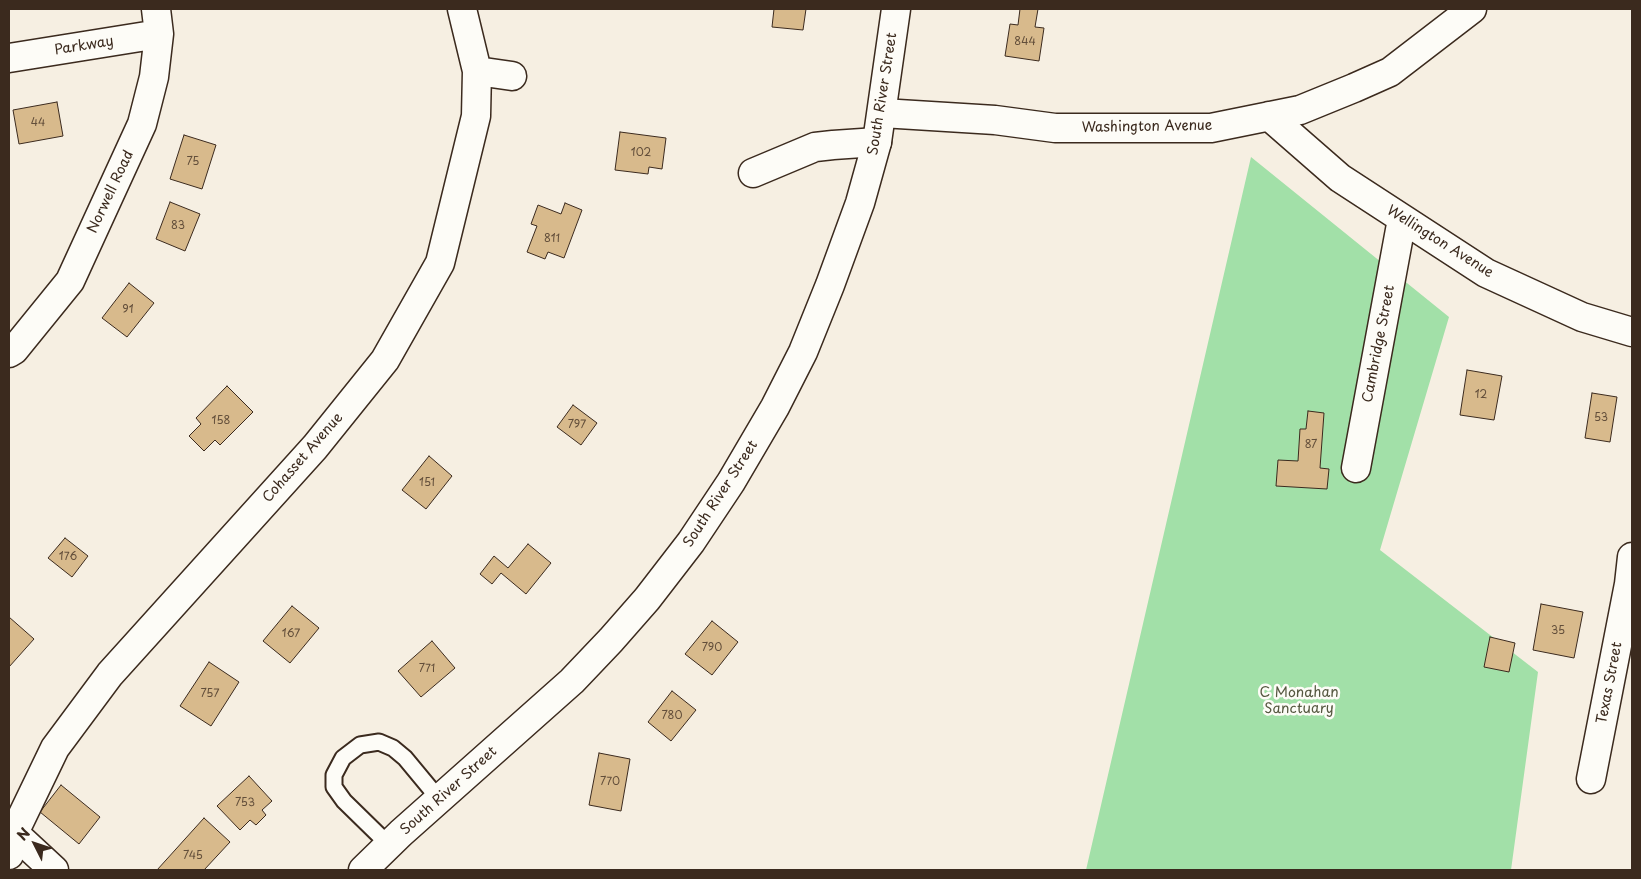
<!DOCTYPE html>
<html>
<head>
<meta charset="utf-8">
<style>
  body { margin:0 }
  #map { position:relative; width:1641px; height:879px; overflow:hidden; background:#f6efe2; font-family:"Playpen Sans",sans-serif }
  canvas { display:block }
  .frame { position:absolute; inset:0; border:10px solid #3b2a1e; pointer-events:none }
  .north { position:absolute; left:10px; top:819px; width:50px; height:50px; -webkit-text-stroke:4px #fdfcf7; paint-order:stroke; rotate:311deg; font-size:14px; font-weight:700; line-height:20px; text-align:center; color:#3b2a1e }
  .north::after { content:''; display:block; margin:auto; width:18px; height:22px; background:#3b2a1e; clip-path:polygon(50% 0,100% 100%,50% 72%,0 100%) }
</style>
</head>
<body>
<div id="map">
<canvas width="1641" height="879"></canvas>
<div class="frame"></div>
<div class="north">N</div>
</div>
<script>
const ctx = document.querySelector('canvas').getContext('2d');
ctx.lineJoin = 'round';
function fill(path, color) {
  ctx.fillStyle = color;
  ctx.fill(path, 'evenodd');
}
function toPath(rows) {
  const path = new Path2D();
  for (const r of rows) {
    path.moveTo(r[0], r[1]);
    for (let i = 2; i < r.length; i += 2) path.lineTo(r[i], r[i + 1]);
  }
  return path;
}
function trace(path, color, width, dash) {
  ctx.strokeStyle = color;
  ctx.lineWidth = width;
  ctx.lineCap = dash ? 'butt' : 'round';
  ctx.setLineDash(dash || []);
  ctx.stroke(path);
}
function write(font, color, halo, rows, align = 'center') {
  ctx.font = font + ' "Playpen Sans",sans-serif';
  ctx.lineWidth = 5;
  ctx.setLineDash([]);
  ctx.textBaseline = 'middle';
  ctx.strokeStyle = halo;
  ctx.fillStyle = color;
  for (const [text, x, y, turn = 0] of rows) {
    ctx.save();
    ctx.translate(x, y);
    ctx.rotate((+turn || 0) * Math.PI / 180);
    ctx.textAlign = isNaN(turn) ? turn : align;
    if (halo) ctx.strokeText(text, 0, 0);
    ctx.fillText(text, 0, 0);
    ctx.restore();
  }
}
fill(toPath([
  [1251,157,1449,317,1380,550,1538,672,1511,870,1086,870]
]), '#a2e0a8');
const building = toPath([
  [774,9,806,9,803,30,772,27,774,9],
  [1020,9,1038,9,1035,27,1044,28,1039,61,1005,56,1010,24,1018,25,1020,9],
  [57,102,63,136,19,144,13,110,57,102],
  [620,132,666,138,662,169,649,167,648,174,615,170,620,132],
  [184,135,216,145,202,189,170,179,184,135],
  [170,202,200,214,185,251,156,239,170,202],
  [565,203,582,210,564,258,548,252,545,259,527,252,537,226,531,224,538,205,561,214,565,203],
  [129,283,154,303,127,337,102,318,129,283],
  [1467,370,1502,376,1494,420,1460,415,1467,370],
  [227,386,253,412,220,445,215,440,204,451,189,436,201,424,196,418,227,386],
  [1592,393,1617,397,1610,442,1585,438,1592,393],
  [573,405,597,423,581,445,557,427,573,405],
  [1308,411,1324,413,1320,468,1329,469,1327,489,1276,486,1278,460,1298,461,1300,429,1306,429,1308,411],
  [429,456,452,476,426,509,402,490,429,456],
  [65,538,88,556,72,577,48,558,65,538],
  [528,544,551,563,526,594,501,573,492,584,480,574,494,556,508,568,528,544],
  [1541,604,1583,612,1574,658,1533,650,1541,604],
  [292,606,319,628,290,663,263,641,292,606],
  [9,617,34,639,9,667,9,617],
  [712,621,738,642,712,675,685,654,712,621],
  [1490,637,1515,643,1509,672,1484,667,1490,637],
  [432,641,455,668,421,697,398,671,432,641],
  [209,662,239,682,211,726,180,706,209,662],
  [672,691,696,710,671,741,648,722,672,691],
  [599,753,630,759,621,811,589,805,599,753],
  [249,776,272,801,262,810,266,815,256,825,250,820,240,830,217,806,249,776],
  [61,785,100,817,79,844,40,812,61,785],
  [204,818,230,842,204,870,157,870,204,818]
]);
fill(building, '#d8ba8c');
trace(building, '#3b2a1e', 1);
const service = toPath([
  [389,845,344,801,334,787,334,775,343,758,360,745,379,742,393,748,405,758,439,799]
]);
const minor = toPath([
  [9,58,159,34],
  [477,71,512,76],
  [882,113,995,120,1055,128,1211,128,1300,110,1354,88,1390,72,1472,9],
  [1269,116,1340,178,1486,273,1582,317,1632,332],
  [753,173,815,147,833,145,877,142],
  [9,353,14,350,70,281,142,124,154,77,159,34,156,9],
  [1356,468,1402,219],
  [1591,779,1629,584,1632,557],
  [14,833,54,870],
  [9,855,14,833,55,748,110,674,315,447,385,360,440,263,476,116,477,71,462,9]
]);
const tertiary = toPath([
  [363,870,401,833,572,681,611,640,647,599,691,542,731,482,775,407,803,352,830,285,860,203,877,142,896,9]
]);
trace(service, '#3b2a1e', 19);
trace(minor, '#3b2a1e', 31);
trace(tertiary, '#3b2a1e', 31);
trace(service, '#fdfcf7', 15);
trace(minor, '#fdfcf7', 28);
trace(tertiary, '#fdfcf7', 28);
write('11px', '#624e3a', null, [
  ["844",1025,42],
  ["44",38,123],
  ["102",641,153],
  ["75",193,162],
  ["83",178,226],
  ["811",552,239],
  ["91",128,310],
  ["12",1481,395],
  ["53",1601,418],
  ["158",221,421],
  ["797",577,425],
  ["87",1311,445],
  ["151",427,483],
  ["176",68,557],
  ["35",1558,631],
  ["167",291,634],
  ["790",712,648],
  ["771",427,669],
  ["757",210,694],
  ["780",672,716],
  ["770",610,782],
  ["753",245,803],
  ["745",193,856]
]);
write('14px', '#3b2a1e', '#fdfcf7', [
  ["Parkway",84,46,-9],
  ["South River Street",883,94,-81],
  ["Washington Avenue",1147,127,-1],
  ["Norwell Road",111,192,-65],
  ["Wellington Avenue",1440,242,32],
  ["Cambridge Street",1379,344,-79],
  ["Cohasset Avenue",303,458,-49],
  ["South River Street",721,494,-57],
  ["Texas Street",1610,683,-79],
  ["South River Street",449,791,-42]
]);
write('14px', '#555840', '#fdfcf7', [
  ["C Monahan",1299,693],
  ["Sanctuary",1299,709]
]);
</script>
</body>
</html>
